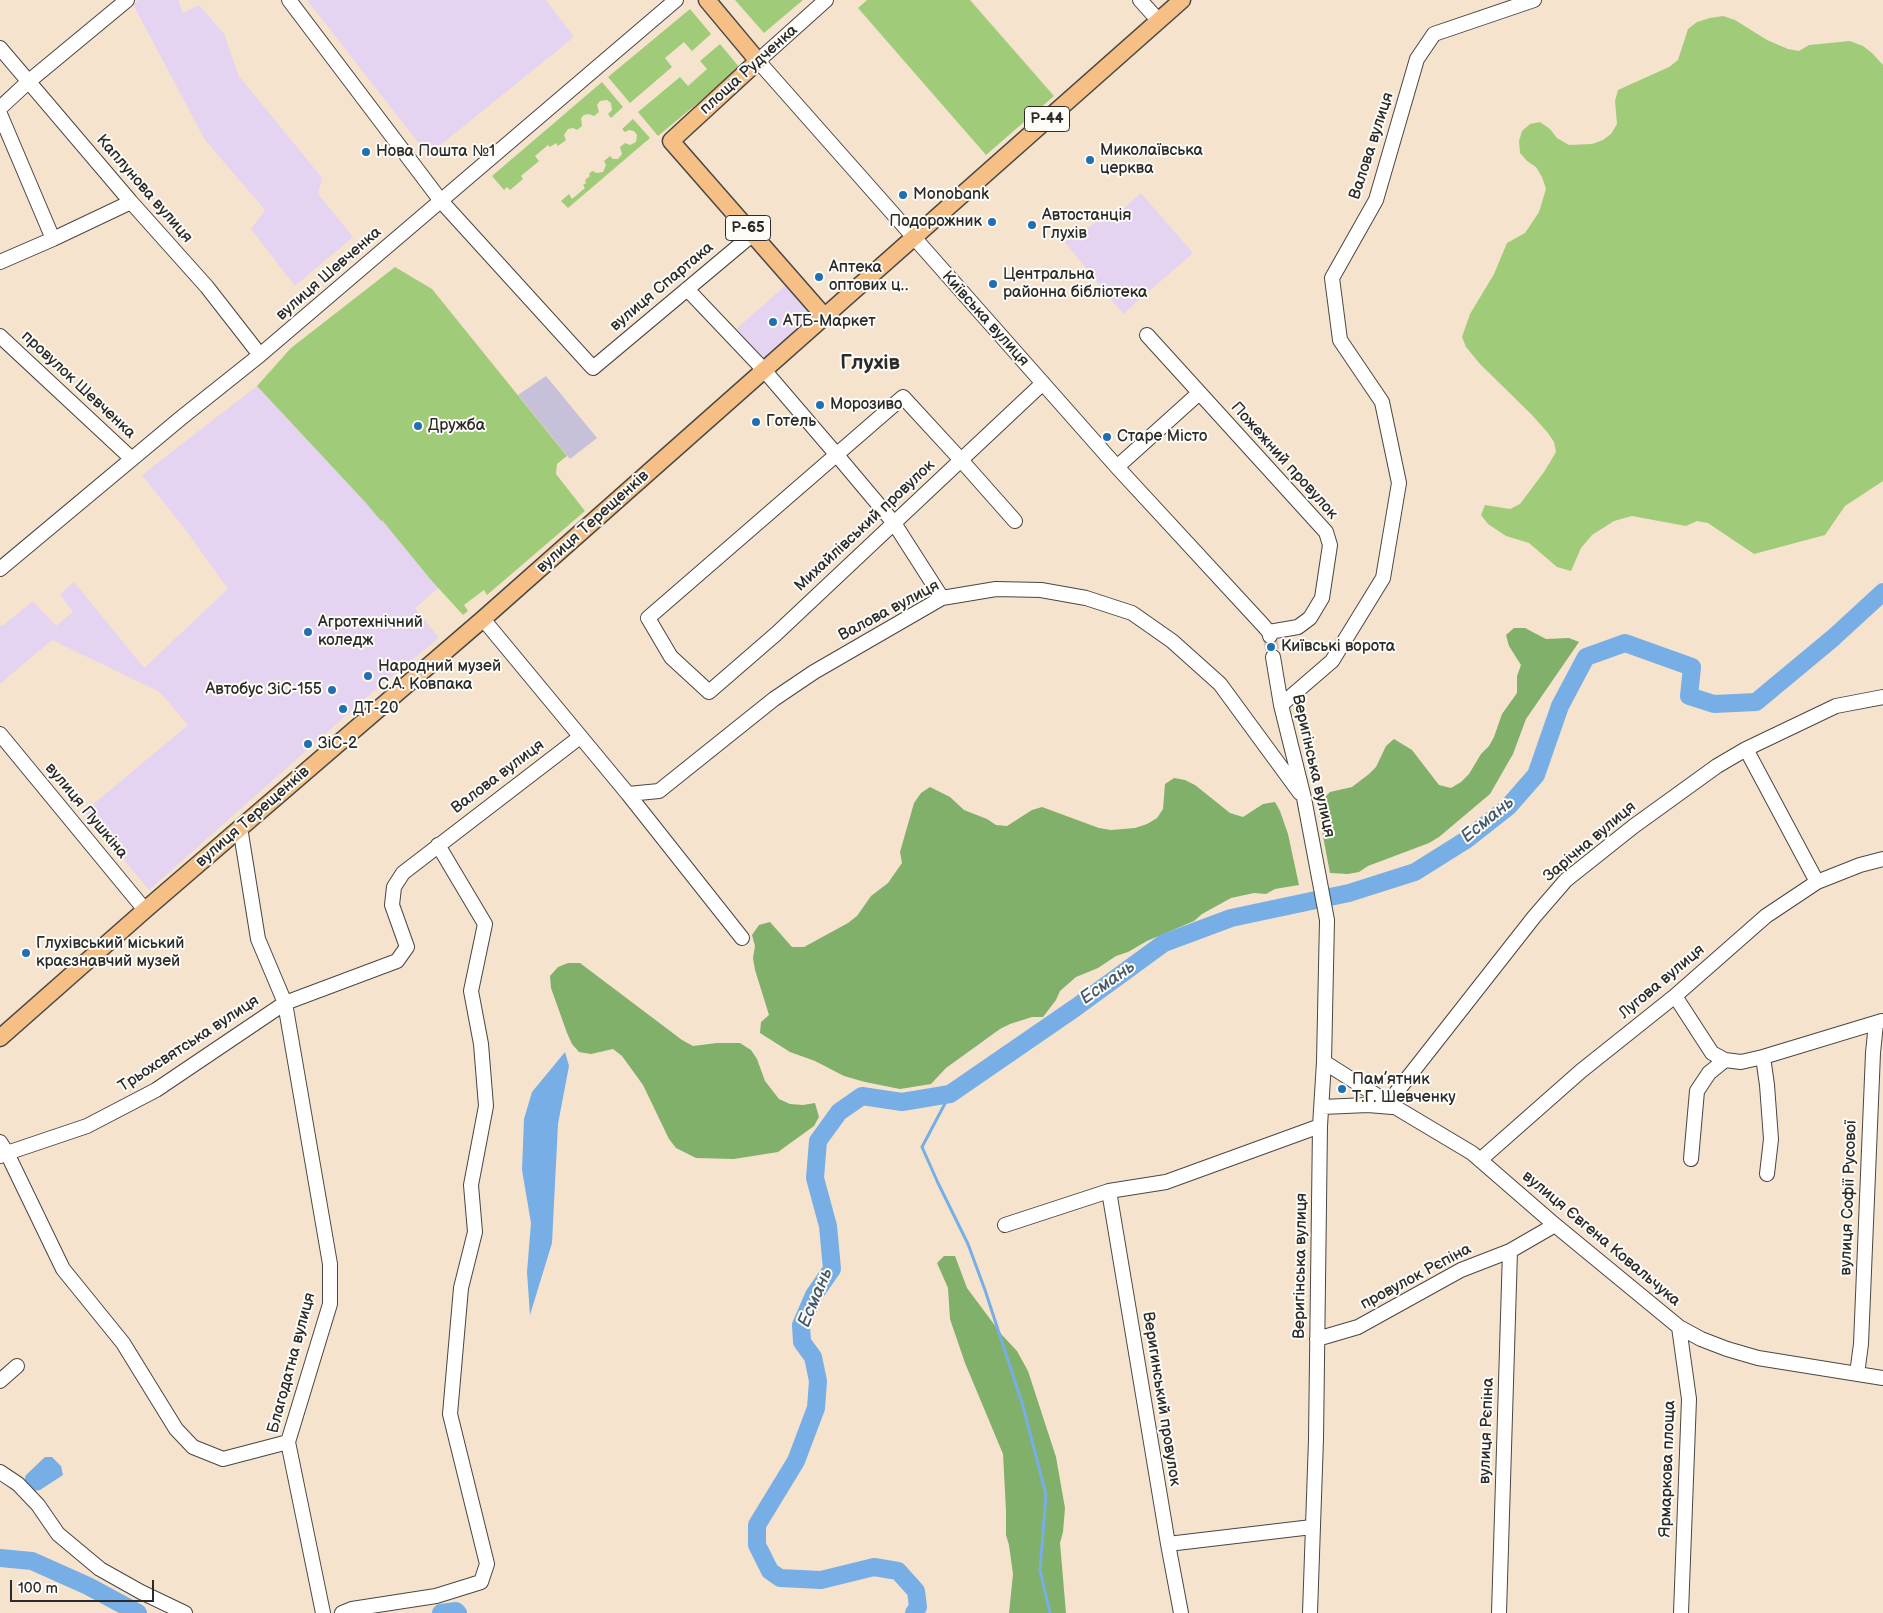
<!DOCTYPE html>
<html>
<head>
<meta charset="utf-8">
<style>
  body { margin:0 }
  #map { position:relative; width:1883px; height:1613px; overflow:hidden; background:#f6e3cd; font-family:"Balsamiq Sans",sans-serif }
  canvas { display:block }
  .scale { position:absolute; left:10px; top:1580px; width:144px; height:22px; box-sizing:border-box; border:2px solid #2b2b2b; border-top:0; padding-left:6px; font-size:15px; line-height:18px; white-space:nowrap; color:#2b2b2b; -webkit-text-stroke:4px #fdfcf7; paint-order:stroke }
</style>
</head>
<body>
<div id="map">
<canvas width="1883" height="1613"></canvas>
<div class="scale">100 m</div>
</div>
<script>
const ctx = document.querySelector('canvas').getContext('2d');
ctx.lineJoin = 'round';
function fill(path, color) {
  ctx.fillStyle = color;
  ctx.fill(path, 'evenodd');
}
function toPath(rows) {
  const path = new Path2D();
  for (const r of rows) {
    path.moveTo(r[0], r[1]);
    for (let i = 2; i < r.length; i += 2) path.lineTo(r[i], r[i + 1]);
  }
  return path;
}
function trace(path, color, width, dash) {
  ctx.strokeStyle = color;
  ctx.lineWidth = width;
  ctx.lineCap = dash ? 'butt' : 'round';
  ctx.setLineDash(dash || []);
  ctx.stroke(path);
}
function write(font, color, halo, rows, align = 'center') {
  ctx.font = font + ' "Balsamiq Sans",sans-serif';
  ctx.lineWidth = 4;
  ctx.setLineDash([]);
  ctx.textBaseline = 'middle';
  ctx.strokeStyle = halo;
  ctx.fillStyle = color;
  for (const [text, x, y, turn = 0] of rows) {
    ctx.save();
    ctx.translate(x, y);
    ctx.rotate((+turn || 0) * Math.PI / 180);
    ctx.textAlign = isNaN(turn) ? turn : align;
    if (halo) ctx.strokeText(text, 0, 0);
    ctx.fillText(text, 0, 0);
    ctx.restore();
  }
}
fill(toPath([
  [139,0,178,0,183,13,199,5,224,34,239,76,322,178,318,194,353,237,295,286,251,229,265,210,205,140,133,4],
  [307,0,546,0,574,37,428,155],
  [1141,193,1193,253,1123,314,1060,236,1068,230,1075,238,1113,209,1122,210],
  [786,285,815,317,762,362,734,331],
  [257,386,366,503,380,520,382,519,431,580,439,587,415,608,439,638,369,695,149,890,84,812,188,725,160,692,52,640,0,684,0,625,2,626,33,601,56,626,73,612,60,594,74,582,144,668,228,589,188,533,142,475]
]), '#e4d3f1');
fill(toPath([
  [546,376,597,438,570,459,518,395]
]), '#c6c0d9');
fill(toPath([
  [735,0,803,0,764,33],
  [867,0,970,0,1054,96,986,155,858,8],
  [690,9,711,34,692,51,684,42,665,58,672,67,630,103,608,77],
  [1723,16,1735,20,1767,40,1788,49,1799,51,1809,45,1850,41,1863,46,1872,53,1883,65,1883,481,1845,506,1825,535,1754,554,1708,523,1697,521,1686,526,1632,516,1614,521,1592,535,1581,548,1571,571,1557,567,1529,543,1506,536,1488,524,1481,515,1485,505,1510,509,1520,504,1544,472,1556,452,1554,442,1548,433,1532,415,1480,364,1466,347,1462,337,1470,314,1494,274,1507,243,1525,233,1539,212,1546,189,1542,177,1536,167,1527,161,1520,153,1519,141,1522,131,1530,124,1540,122,1550,129,1557,138,1569,145,1592,144,1603,140,1611,134,1617,124,1615,101,1618,90,1669,67,1678,60,1688,29,1697,22,1710,18],
  [720,44,740,68,658,136,638,112,680,77,688,86,707,69,700,61],
  [602,82,623,107,611,118,608,114,612,110,611,103,607,100,600,101,597,105,599,112,594,116,589,114,584,115,581,118,582,126,577,130,573,128,568,129,564,135,566,140,558,146,556,143,550,147,548,145,535,156,539,161,521,176,523,179,510,190,507,187,504,190,492,176],
  [633,119,650,138,568,208,561,201,569,194,572,199,585,188,583,185,586,183,585,180,590,176,589,174,592,171,597,173,603,172,606,165,604,161,610,156,613,159,618,159,622,154,620,147,625,143,630,145,636,142,637,135,634,131,629,130,625,132,622,129],
  [395,267,432,289,567,456,557,464,556,474,585,511,487,595,484,590,464,605,468,611,463,615,431,580,382,520,381,521,366,503,257,386,291,348]
]), '#a0cc7a');
fill(toPath([
  [1514,628,1525,628,1546,639,1569,638,1579,642,1526,719,1513,754,1490,794,1439,837,1429,843,1368,866,1359,872,1348,874,1330,873,1318,810,1322,800,1330,792,1352,787,1369,774,1376,767,1386,746,1394,739,1412,750,1439,785,1451,788,1461,782,1469,774,1481,754,1489,746,1494,737,1502,714,1517,693,1517,676,1521,665,1509,646,1506,635],
  [1174,778,1185,780,1195,785,1230,813,1243,817,1263,804,1275,802,1280,811,1288,834,1299,885,1275,889,1266,894,1254,893,1231,898,1202,914,1194,921,1147,941,1128,952,1116,956,1098,968,1076,977,1060,991,1056,1000,1043,1017,1032,1017,1010,1024,1000,1029,946,1068,931,1084,900,1089,865,1082,844,1076,815,1061,790,1052,760,1033,761,1022,769,1015,755,970,753,958,755,946,752,935,759,925,770,922,792,947,804,947,848,923,857,916,871,896,888,883,902,863,900,852,914,803,921,793,930,787,950,797,964,810,987,819,996,825,1007,826,1032,810,1042,807,1099,828,1111,830,1135,828,1147,824,1157,818,1163,809,1165,784],
  [568,963,580,963,682,1040,693,1046,717,1043,740,1043,751,1050,757,1059,765,1081,779,1099,790,1104,803,1105,815,1103,819,1117,814,1126,778,1152,734,1159,696,1158,676,1148,669,1139,643,1085,622,1056,613,1049,591,1054,579,1052,572,1044,567,1033,551,988,550,976,558,967],
  [944,1256,955,1256,967,1288,1002,1335,1017,1351,1028,1371,1056,1457,1065,1508,1063,1532,1060,1543,1066,1613,1009,1613,1013,1574,1009,1545,1006,1535,1006,1511,1003,1454,965,1363,950,1319,948,1288,937,1263]
]), '#80b06a');
fill(toPath([
  [565,1052,569,1066,558,1124,552,1243,530,1315,527,1272,531,1223,522,1170,524,1119,532,1092],
  [45,1457,52,1457,61,1466,63,1475,40,1490,34,1491,24,1481,26,1475]
]), '#76aee5');
trace(toPath([
  [950,1094,922,1147,938,1183,968,1244,985,1290,1023,1406,1046,1495,1040,1570,1050,1613]
]), '#76aee5', 3);
trace(toPath([
  [0,1558,32,1561,88,1586,138,1613],
  [441,1613,456,1611,458,1613],
  [914,1613,918,1607,916,1591,898,1571,874,1567,821,1580,780,1578,770,1571,757,1545,757,1525,796,1461,816,1408,818,1381,813,1357,802,1342,801,1325,814,1295,832,1269,828,1226,815,1178,818,1141,839,1112,862,1096,902,1102,950,1094,1075,1008,1164,943,1231,918,1349,893,1415,872,1466,840,1508,807,1536,775,1560,706,1586,657,1625,643,1692,667,1689,696,1714,704,1756,702,1833,638,1883,592]
]), '#76aee5', 18);
trace(toPath([
  [1270,636,1273,657]
]), '#cdbead', 14, [14, 7]);
const minor = toPath([
  [289,0,441,201,593,368,753,234],
  [826,0,758,61,1117,467,1262,624,1269,632,1270,636],
  [1140,0,1158,20],
  [0,48,131,202,207,287,260,355],
  [0,108,28,82,127,0],
  [0,114,53,239],
  [0,262,53,239,131,202],
  [687,289,764,370,836,454,894,523,942,598],
  [1147,335,1326,532,1330,545,1322,598,1310,618,1298,627,1269,632],
  [0,336,132,459],
  [1117,467,1198,394],
  [1015,521,961,460,903,397,648,618,671,657,709,692,776,634,961,460,1043,383],
  [0,569,181,418,260,355,676,0],
  [483,619,628,794,742,938],
  [1273,657,1281,705,1304,798,1327,920,1324,1062,1320,1126,1316,1439,1310,1613],
  [1281,705,1332,661,1383,578,1399,483,1382,402,1340,340,1332,278,1376,200,1417,59,1434,34,1534,0],
  [0,734,145,910],
  [1746,749,1817,882],
  [628,794,659,791,774,699,814,672,942,598,996,589,1041,590,1086,598,1132,613,1172,641,1220,684,1300,793],
  [240,827,258,939,285,1003,330,1264,330,1304,288,1442,323,1613],
  [1675,996,1712,1053,1725,1060,1741,1062,1763,1057,1882,1021],
  [1763,1057,1767,1085,1771,1139,1767,1174],
  [1324,1062,1395,1107,1472,1153,1555,1225,1679,1327,1701,1339,1727,1349,1758,1358,1883,1378],
  [1388,1103,1534,917,1566,880,1634,826,1717,766,1746,749,1836,706,1883,697],
  [1322,1107,1368,1105,1392,1107],
  [0,1142,7,1153,63,1269,123,1343,176,1429,193,1447,223,1459,288,1442],
  [0,1156,7,1153,87,1126,156,1090,285,1003,397,961,407,947,392,905,394,887,403,873,580,737],
  [1691,1159,1697,1091,1709,1073,1725,1060],
  [1480,1160,1581,1071,1675,996,1766,916,1817,882,1860,865,1883,859],
  [1109,1191,1168,1544,1181,1613],
  [1005,1225,1109,1191,1166,1182,1320,1126],
  [1679,1327,1689,1399,1681,1613],
  [1317,1339,1358,1327,1461,1270,1510,1251,1555,1225],
  [1857,1374,1861,1344,1873,1053,1876,1023],
  [0,1381,17,1366],
  [0,1472,18,1484,38,1505,58,1534,100,1569,141,1592,185,1613],
  [1168,1544,1312,1527],
  [342,1613,352,1609,436,1596,481,1582,487,1564,450,1414,461,1288,475,1232,471,1185,486,1106,481,1044,471,991,485,924,438,845],
  [1499,1613,1510,1251]
]);
const major = toPath([
  [707,0,758,61,671,141,825,317],
  [0,1038,145,910,483,619,1182,0]
]);
trace(minor, '#494743', 16);
trace(major, '#494743', 19);
trace(minor, '#fff', 14);
trace(major, '#f5bf86', 16);
for (const [x, y, r, color] of [
  [366,152,5,"#1f6fb2"],
  [1090,160,5,"#1f6fb2"],
  [903,195,5,"#1f6fb2"],
  [992,222,5,"#1f6fb2"],
  [1032,225,5,"#1f6fb2"],
  [819,277,5,"#1f6fb2"],
  [993,284,5,"#1f6fb2"],
  [773,322,5,"#1f6fb2"],
  [820,405,5,"#1f6fb2"],
  [756,422,5,"#1f6fb2"],
  [418,426,5,"#1f6fb2"],
  [1107,437,5,"#1f6fb2"],
  [308,632,5,"#1f6fb2"],
  [1271,647,5,"#1f6fb2"],
  [368,676,5,"#1f6fb2"],
  [332,690,5,"#1f6fb2"],
  [343,709,5,"#1f6fb2"],
  [308,744,5,"#1f6fb2"],
  [26,953,5,"#1f6fb2"],
  [1342,1089,5,"#1f6fb2"]
]) {
  const dot = new Path2D();
  dot.arc(x, y, r, 0, 2 * Math.PI);
  ctx.fillStyle = color;
  ctx.fill(dot);
  trace(dot, '#fdfcf7', 2);
}
for (const [x, y, w] of [
  [1047,119,45],
  [748,228,45]
]) {
  const box = new Path2D();
  box.roundRect(x - w / 2, y - 12.5, w, 25, 4);
  ctx.fillStyle = '#fdfcf7';
  ctx.fill(box);
  trace(box, '#2b2b2b', 1);
}
write('bold 15px', '#2b2b2b', null, [
  ["Р-44",1047,119],
  ["Р-65",748,228]
]);
write('16px', '#2b2b2b', '#fdfcf7', [
  ["площа Рудченка",749,70,-42],
  ["Валова вулиця",1372,146,-72],
  ["Каплунова вулиця",144,189,49],
  ["вулиця Шевченка",329,274,-41],
  ["вулиця Спартака",662,287,-40],
  ["Київська вулиця",985,319,48],
  ["провулок Шевченка",78,385,43],
  ["Пожежний провулок",1284,461,48],
  ["вулиця Терещенків",593,522,-42],
  ["Михайлівський провулок",865,526,-43],
  ["Валова вулиця",889,611,-28],
  ["Веригінська вулиця",1313,766,77],
  ["Валова вулиця",498,777,-37],
  ["вулиця Пушкіна",86,811,50],
  ["вулиця Терещенків",253,817,-41],
  ["Зарічна вулиця",1590,842,-40],
  ["Лугова вулиця",1662,982,-40],
  ["Трьохсвятська вулиця",189,1044,-33],
  ["вулиця Софії Русової",1849,1198,-88],
  ["вулиця Євгена Ковальчука",1601,1239,40],
  ["Веригінська вулиця",1301,1266,-89],
  ["провулок Рєпіна",1416,1277,-28],
  ["Благодатна вулиця",292,1363,-75],
  ["Веригинський провулок",1161,1399,81],
  ["вулиця Рєпіна",1487,1431,-88],
  ["Ярмаркова площа",1668,1469,-88]
]);
write('16px', '#2b2b2b', '#fdfcf7', [
  ["Миколаївська",1100,151],
  ["церква",1100,169],
  ["Нова Пошта №1",376,152],
  ["Monobank",913,195],
  ["Автостанція",1042,216],
  ["Глухів",1042,234],
  ["Подорожник",982,222,"right"],
  ["Аптека",829,268],
  ["оптових ц‥",829,286],
  ["Центральна",1003,275],
  ["районна бібліотека",1003,293],
  ["АТБ-Маркет",783,322],
  ["Морозиво",830,405],
  ["Готель",766,422],
  ["Дружба",428,426],
  ["Старе Місто",1117,437],
  ["Агротехнічний",318,623],
  ["коледж",318,641],
  ["Київські ворота",1281,647],
  ["Народний музей",378,667],
  ["С.А. Ковпака",378,685],
  ["Автобус ЗіС-155",322,690,"right"],
  ["ДТ-20",353,709],
  ["ЗіС-2",318,744],
  ["Глухівський міський",36,944],
  ["краєзнавчий музей",36,962],
  ["Пам’ятник",1352,1080],
  ["Т.Г. Шевченку",1352,1098]
], 'left');
write('italic 18px', '#45596c', '#fdfcf7', [
  ["Есмань",1488,820,-39],
  ["Есмань",1108,983,-35],
  ["Есмань",816,1298,-67]
]);
write('bold 21px', '#2b2b2b', '#fdfcf7', [
  ["Глухів",870,364]
]);
</script>
</body>
</html>
